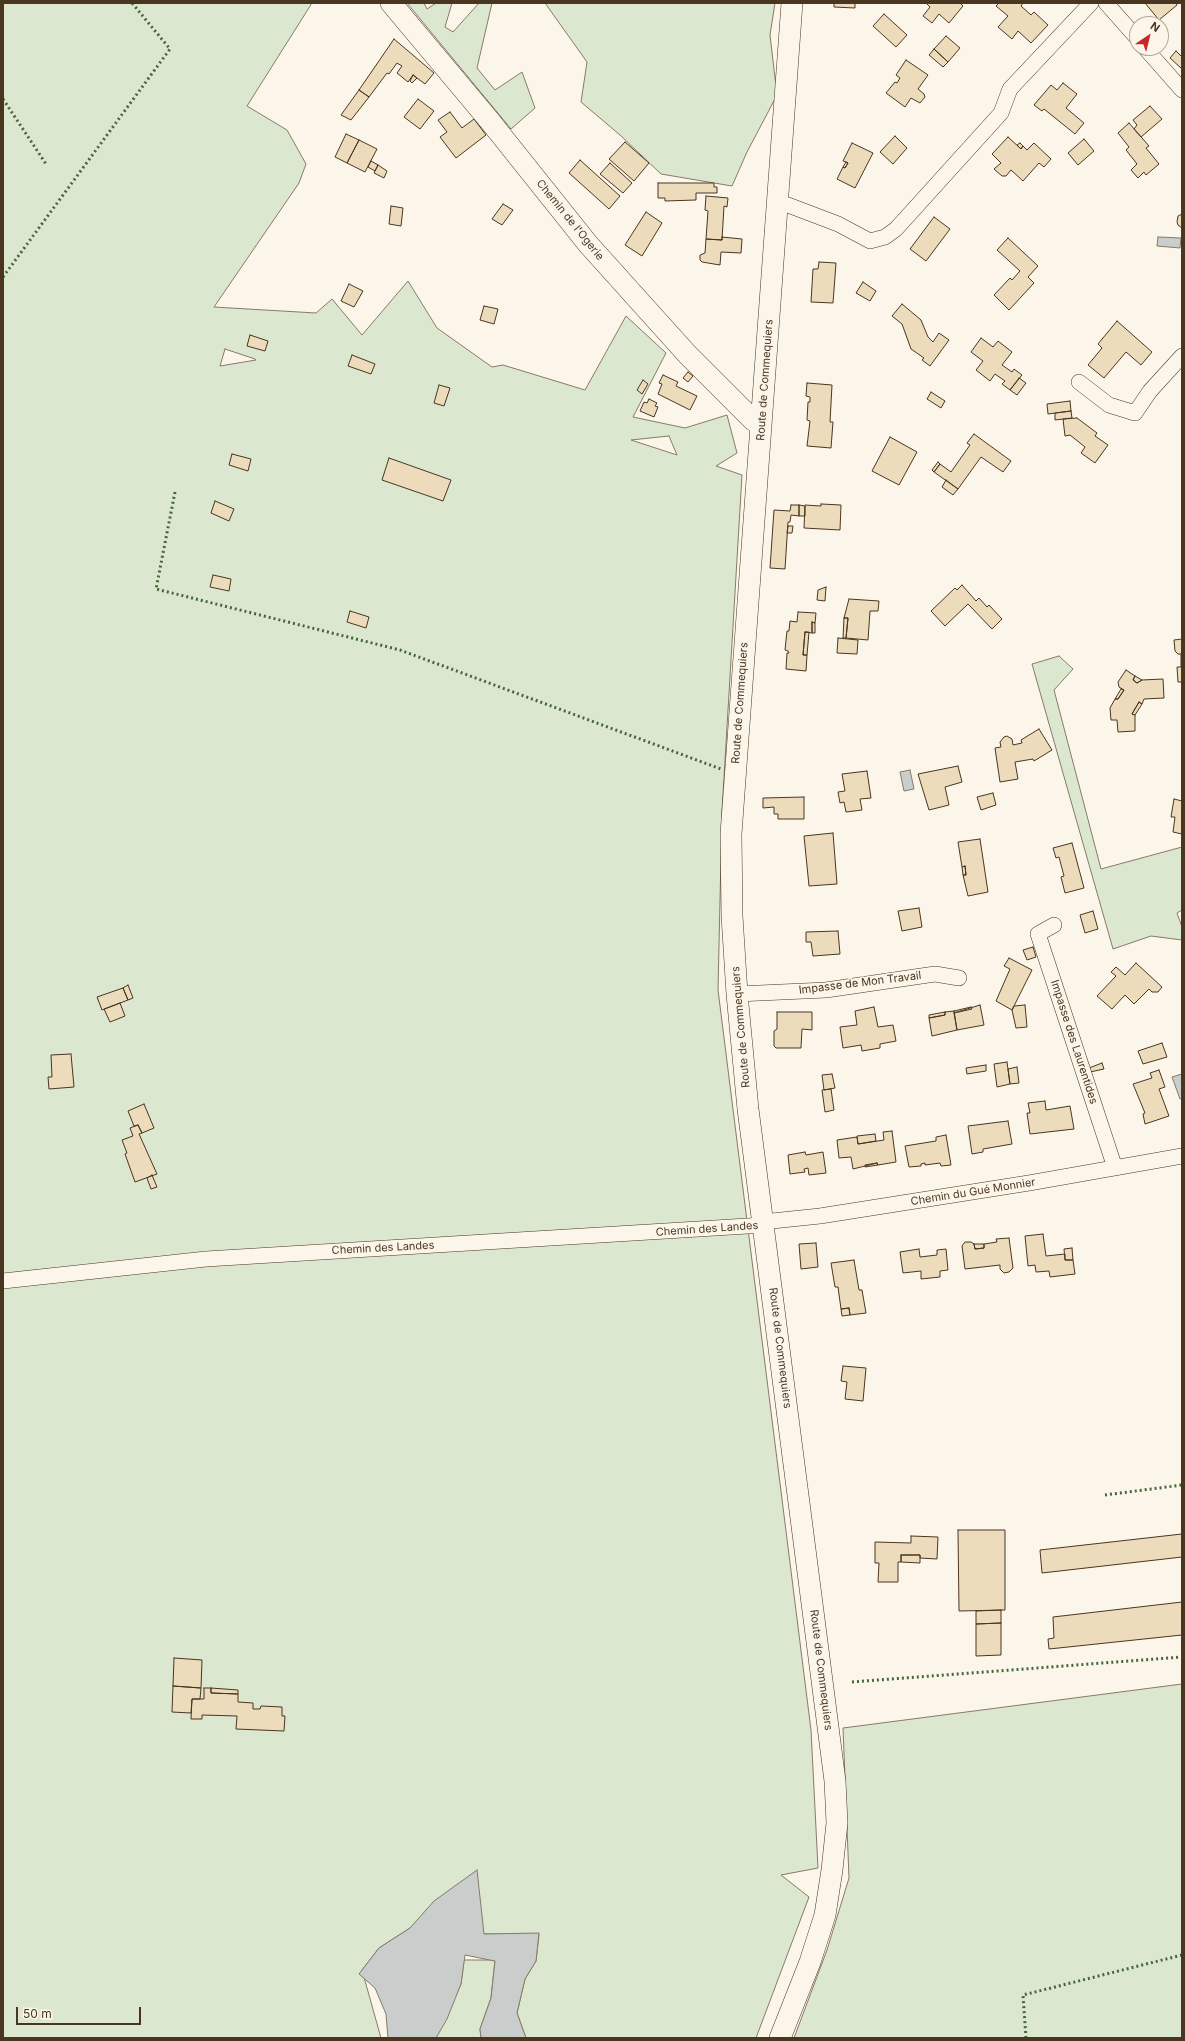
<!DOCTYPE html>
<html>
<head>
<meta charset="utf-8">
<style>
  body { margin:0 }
  #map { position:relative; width:1185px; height:2041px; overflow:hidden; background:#fbf6e9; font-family:Inter,sans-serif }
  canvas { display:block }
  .frame { position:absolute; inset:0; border:4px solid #4a3520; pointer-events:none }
  .north { position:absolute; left:1129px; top:16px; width:40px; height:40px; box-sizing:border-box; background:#fbf6e9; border:1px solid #b4a999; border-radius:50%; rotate:35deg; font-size:11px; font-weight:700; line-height:16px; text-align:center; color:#4a3520 }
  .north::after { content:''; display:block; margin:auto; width:14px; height:18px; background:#c62828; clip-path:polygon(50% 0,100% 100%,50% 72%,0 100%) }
  .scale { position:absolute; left:16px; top:2007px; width:125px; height:18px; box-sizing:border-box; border:2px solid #4a3520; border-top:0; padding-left:5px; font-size:12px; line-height:14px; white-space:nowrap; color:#4a3520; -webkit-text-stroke:3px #fbf6e9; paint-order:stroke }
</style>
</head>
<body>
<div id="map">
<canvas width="1185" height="2041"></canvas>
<div class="frame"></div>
<div class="north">N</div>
<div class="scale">50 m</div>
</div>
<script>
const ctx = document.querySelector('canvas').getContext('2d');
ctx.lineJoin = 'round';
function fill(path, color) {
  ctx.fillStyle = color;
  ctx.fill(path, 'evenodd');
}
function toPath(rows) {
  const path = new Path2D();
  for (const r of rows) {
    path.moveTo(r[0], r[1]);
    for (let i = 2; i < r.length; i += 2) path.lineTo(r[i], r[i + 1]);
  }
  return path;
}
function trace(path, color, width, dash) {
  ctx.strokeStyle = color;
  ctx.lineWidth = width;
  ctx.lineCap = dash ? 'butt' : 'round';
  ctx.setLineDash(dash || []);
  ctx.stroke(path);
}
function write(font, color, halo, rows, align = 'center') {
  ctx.font = font + ' Inter,sans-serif';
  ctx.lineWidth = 3;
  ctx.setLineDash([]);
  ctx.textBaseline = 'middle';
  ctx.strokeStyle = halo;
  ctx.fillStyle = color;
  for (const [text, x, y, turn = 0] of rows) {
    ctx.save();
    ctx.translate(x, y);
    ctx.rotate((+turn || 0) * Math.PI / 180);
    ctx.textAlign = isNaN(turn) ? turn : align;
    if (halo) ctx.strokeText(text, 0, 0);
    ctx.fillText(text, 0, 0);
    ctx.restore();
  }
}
const green = toPath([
  [3,3,312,3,247,106,287,130,306,164,299,183,214,307,316,313,332,299,362,335,408,281,437,328,492,367,503,365,585,390,626,316,666,353,633,417,685,428,727,415,737,453,716,466,742,475,722,811,718,990,811,1730,818,1868,781,1875,809,1897,756,2038,526,2038,517,2013,525,1979,536,1961,539,1934,484,1934,410,1928,379,1948,362,1970,381,2038,3,2038,3,3],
  [225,349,255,359,256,360,220,366,225,349],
  [669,436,677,455,631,440,669,436],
  [407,3,424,3,427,9,436,3,452,3,445,27,453,32,479,3,492,3,477,68,495,90,522,72,535,108,511,129,407,3],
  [545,3,775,3,770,35,777,95,747,152,732,186,661,174,620,135,581,102,587,62,545,3],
  [1059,656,1073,669,1054,690,1101,869,1182,847,1182,910,1177,913,1182,927,1182,940,1151,936,1113,949,1032,664,1059,656],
  [1182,1684,1182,2038,794,2038,827,1950,849,1878,843,1728,1182,1684],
  [464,1960,495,1960,491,1998,480,2029,481,2038,435,2038,461,1984,464,1960]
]);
fill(green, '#dce7d0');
trace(green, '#887966', 1);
const water = toPath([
  [1158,237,1181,238,1180,248,1157,246,1158,237],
  [910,770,914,789,904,791,900,772,910,770],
  [1182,1074,1182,1098,1180,1099,1172,1077,1182,1074],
  [477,1870,484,1934,539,1933,536,1961,525,1979,517,2013,526,2038,481,2038,480,2029,491,1998,495,1961,465,1955,461,1984,447,2019,436,2038,388,2038,386,2014,375,1988,359,1974,379,1948,410,1928,434,1901,477,1870]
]);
fill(water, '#c9cecd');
trace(water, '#887966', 1);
const building = toPath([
  [834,3,855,3,855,8,834,7,834,3],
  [926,3,960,3,963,6,949,23,939,14,932,23,923,16,930,7,926,3],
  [999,3,1023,3,1021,6,1031,15,1034,12,1048,25,1031,43,1018,31,1012,39,998,27,1008,16,996,6,999,3],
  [1145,3,1176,3,1177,5,1159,20,1145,3],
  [884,14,907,35,896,47,873,26,884,14],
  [946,36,960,48,948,62,934,49,946,36],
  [394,39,434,73,425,84,413,75,408,82,397,73,402,66,397,63,389,74,387,73,369,97,359,90,394,39],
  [934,49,948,62,943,67,929,55,934,49],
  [1176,51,1182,57,1182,69,1170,58,1176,51],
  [906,60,928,75,918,89,924,94,925,97,920,103,911,98,905,107,886,93,895,82,897,83,900,78,896,75,906,60],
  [413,75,417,78,412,83,410,81,413,75],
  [1063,83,1077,94,1066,108,1084,123,1075,134,1044,109,1042,111,1034,105,1051,85,1057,90,1063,83],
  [359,90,369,97,351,120,341,115,359,90],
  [418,99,434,111,420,129,404,117,418,99],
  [1150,106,1162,119,1141,137,1134,129,1137,125,1133,120,1150,106],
  [450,112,462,128,474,119,486,135,456,158,440,137,447,132,438,120,450,112],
  [1129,123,1149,146,1146,148,1159,164,1146,175,1144,172,1138,178,1131,170,1137,164,1126,150,1129,147,1118,133,1129,123],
  [346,134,359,140,347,163,335,157,346,134],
  [895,136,907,148,893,164,880,152,895,136],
  [1008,137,1021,149,1023,146,1027,150,1034,143,1051,159,1044,167,1039,163,1023,181,1011,170,1006,176,1002,176,994,169,1001,163,992,154,1008,137],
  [1084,139,1094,151,1078,165,1068,153,1084,139],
  [359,140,377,149,365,172,347,163,359,140],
  [625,142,649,163,634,181,609,159,625,142],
  [852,143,873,153,855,188,837,179,843,167,845,168,848,163,843,161,852,143],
  [1020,143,1023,146,1021,149,1017,145,1020,143],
  [580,160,620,196,609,209,569,173,580,160],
  [371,161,378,165,375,171,368,167,371,161],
  [846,162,848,163,845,168,843,167,846,162],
  [610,163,632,183,623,193,600,174,610,163],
  [378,165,387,171,384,178,374,173,378,165],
  [658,183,714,183,714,187,717,187,717,193,696,193,696,200,665,201,665,198,658,198,658,183],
  [706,196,728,198,727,207,724,206,722,240,706,239,708,211,705,210,706,196],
  [503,204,513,210,502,225,492,219,503,204],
  [391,206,403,208,401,226,389,224,391,206],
  [646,212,662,223,642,256,625,245,646,212],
  [1182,214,1182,228,1178,225,1177,222,1178,216,1182,214],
  [934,217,950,229,926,261,910,249,934,217],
  [722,237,742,239,741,253,721,252,720,265,702,262,700,260,700,255,705,253,706,239,722,240,722,237],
  [1008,238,1038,266,1028,277,1034,283,1009,310,994,295,1010,278,1012,280,1020,271,997,250,1008,238],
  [819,262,836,263,833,303,811,302,813,269,818,269,819,262],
  [863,282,876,291,870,301,856,293,863,282],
  [349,284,363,291,354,307,341,301,349,284],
  [902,304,921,320,928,337,933,342,939,333,949,340,930,366,922,360,924,358,911,349,902,324,892,316,902,304],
  [484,306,498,309,494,324,480,320,484,306],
  [1117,321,1152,352,1141,365,1126,352,1104,378,1088,365,1102,348,1098,344,1117,321],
  [250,335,268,341,265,351,247,346,250,335],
  [981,338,993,347,998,341,1012,352,1002,365,1012,372,1014,369,1022,375,1010,390,1002,384,1005,381,995,374,990,381,976,370,983,361,971,352,981,338],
  [352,355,375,364,371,374,348,366,352,355],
  [688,372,693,376,688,382,683,378,688,372],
  [663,375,678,382,676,386,697,396,690,410,658,394,662,384,659,383,663,375],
  [1019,378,1026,383,1017,395,1010,390,1019,378],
  [643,380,648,384,642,394,637,390,643,380],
  [807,383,832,385,830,422,833,422,831,448,807,446,810,421,807,420,808,402,810,402,810,397,806,396,807,383],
  [439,385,450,388,444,406,434,403,439,385],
  [931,392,945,401,941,408,927,399,931,392],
  [649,399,657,403,655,406,658,407,654,417,640,411,644,402,647,403,649,399],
  [1070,401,1071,411,1048,414,1047,404,1070,401],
  [1071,411,1072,418,1055,420,1055,413,1071,411],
  [1077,418,1097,433,1095,436,1108,445,1095,463,1081,453,1085,447,1070,435,1065,436,1063,419,1077,418],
  [974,434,1011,461,1003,472,981,457,958,489,934,472,940,464,951,472,970,445,967,443,974,434],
  [890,437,917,452,899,485,872,471,890,437],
  [232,454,251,459,248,471,229,465,232,454],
  [389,458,451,480,443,501,382,480,389,458],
  [938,462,940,464,934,472,932,470,938,462],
  [946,480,958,489,953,495,942,487,946,480],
  [215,501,234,509,229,521,211,513,215,501],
  [821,504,841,505,840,530,804,528,805,505,821,506,821,504],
  [791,505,799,505,799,516,791,515,790,522,788,522,785,569,770,568,774,510,790,511,791,505],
  [799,505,805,506,805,516,799,516,799,505],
  [788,526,793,526,792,533,787,533,788,526],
  [213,575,231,579,229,591,210,587,213,575],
  [962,585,976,601,979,598,987,607,989,605,1002,619,992,629,968,604,945,626,931,611,955,588,957,590,962,585],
  [826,587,825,601,817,600,818,590,826,587],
  [849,599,879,601,878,611,870,611,868,640,846,638,848,618,844,618,849,599],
  [350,611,369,617,366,628,347,622,350,611],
  [798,612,816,613,815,623,812,622,812,633,805,632,803,655,807,655,806,671,786,669,787,653,789,653,788,651,785,650,787,631,789,631,790,621,797,622,798,612],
  [844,618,848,618,846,638,843,638,844,618],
  [812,622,815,623,815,633,812,633,812,622],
  [805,632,809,632,807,655,803,655,805,632],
  [838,638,858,640,857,654,837,653,838,638],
  [1182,639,1182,682,1178,682,1177,667,1181,667,1181,654,1178,654,1175,651,1174,640,1182,639],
  [1126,670,1135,676,1133,680,1137,683,1142,680,1163,679,1164,698,1144,699,1142,704,1139,702,1132,714,1135,715,1135,731,1118,732,1117,720,1111,720,1110,708,1115,699,1118,699,1124,690,1119,687,1118,682,1126,670],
  [1135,676,1142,680,1137,683,1133,680,1135,676],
  [1121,689,1124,690,1118,699,1115,699,1121,689],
  [1139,702,1142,704,1135,715,1132,714,1139,702],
  [1039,729,1052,750,1034,761,1033,759,1015,762,1018,779,1000,782,995,748,1001,747,1000,742,1004,737,1007,736,1012,739,1013,745,1022,743,1021,740,1039,729],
  [958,766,962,782,945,787,949,805,929,810,918,774,958,766],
  [867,771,871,798,860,799,862,810,846,812,844,802,840,803,838,792,845,791,842,774,867,771],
  [993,793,996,805,981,810,977,797,993,793],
  [804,797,804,819,778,819,778,814,774,814,774,807,763,808,763,798,804,797],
  [1174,799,1182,801,1182,834,1173,832,1175,817,1171,817,1174,799],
  [833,833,837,884,809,886,804,836,833,833],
  [980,839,988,892,968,896,963,875,966,875,965,866,962,867,958,842,980,839],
  [1072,843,1084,888,1065,893,1061,877,1064,876,1059,857,1056,858,1053,848,1072,843],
  [965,866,966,875,963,875,962,867,965,866],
  [919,908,922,927,902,931,898,911,919,908],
  [1093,911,1098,929,1085,933,1080,915,1093,911],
  [838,931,840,954,813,956,811,942,806,942,806,932,838,931],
  [1033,947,1036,957,1027,960,1023,950,1033,947],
  [1009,958,1032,970,1012,1010,996,1001,1010,969,1004,966,1009,958],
  [1136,963,1162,987,1158,992,1152,992,1149,989,1134,1004,1125,995,1112,1009,1097,996,1116,976,1111,972,1116,967,1125,975,1136,963],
  [128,985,133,998,128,1000,123,988,128,985],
  [123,988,128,1000,102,1010,97,997,123,988],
  [120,1003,125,1016,110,1022,104,1009,120,1003],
  [980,1005,984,1025,957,1030,954,1013,980,1005],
  [1025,1005,1027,1027,1016,1028,1012,1010,1014,1006,1025,1005],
  [874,1007,878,1027,893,1025,896,1041,880,1044,880,1048,862,1051,861,1045,843,1048,840,1027,857,1025,855,1011,874,1007],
  [971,1007,972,1009,954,1013,954,1011,971,1007],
  [954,1011,957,1030,932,1036,929,1018,945,1015,945,1012,954,1011],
  [777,1012,812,1012,812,1030,802,1029,801,1048,776,1048,774,1046,774,1031,777,1029,777,1012],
  [945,1012,945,1015,929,1018,929,1015,945,1012],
  [1162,1043,1167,1057,1143,1064,1138,1051,1162,1043],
  [71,1054,74,1087,49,1089,48,1077,52,1077,51,1055,71,1054],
  [1007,1062,1010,1084,997,1087,994,1064,1007,1062],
  [1102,1063,1104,1069,1090,1072,1089,1068,1102,1063],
  [986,1065,986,1071,967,1074,966,1068,986,1065],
  [1017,1067,1019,1083,1010,1084,1008,1069,1017,1067],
  [1159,1070,1165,1087,1159,1089,1169,1116,1145,1124,1143,1114,1145,1113,1133,1084,1152,1078,1150,1073,1159,1070],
  [832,1074,835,1088,824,1090,822,1075,832,1074],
  [831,1089,834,1110,825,1112,822,1090,831,1089],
  [1045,1101,1046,1110,1070,1106,1074,1129,1030,1134,1027,1113,1030,1113,1028,1103,1045,1101],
  [144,1104,154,1128,142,1133,138,1125,134,1126,128,1111,144,1104],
  [1008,1121,1012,1144,983,1149,983,1152,972,1154,968,1126,1008,1121],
  [138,1125,142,1133,139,1134,157,1174,135,1182,125,1154,127,1153,122,1140,133,1136,130,1128,138,1125],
  [892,1131,896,1162,878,1165,877,1163,853,1169,851,1157,839,1158,837,1140,857,1137,858,1144,884,1140,883,1132,892,1131],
  [875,1134,876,1141,858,1144,857,1136,875,1134],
  [946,1135,951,1165,941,1166,940,1163,925,1165,925,1163,921,1164,921,1166,909,1167,905,1146,936,1141,936,1137,946,1135],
  [805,1152,806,1155,823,1152,826,1173,809,1175,808,1168,804,1169,805,1172,790,1174,788,1155,805,1152],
  [877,1163,878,1165,865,1167,865,1165,877,1163],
  [152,1175,157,1187,151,1189,147,1178,152,1175],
  [1043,1234,1046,1256,1065,1254,1065,1260,1073,1260,1075,1274,1050,1277,1049,1271,1036,1272,1035,1265,1028,1266,1025,1236,1043,1234],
  [1009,1238,1013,1268,1009,1272,1004,1273,1000,1269,1000,1265,965,1269,962,1246,965,1242,971,1242,974,1244,975,1249,984,1248,984,1244,997,1242,996,1239,1009,1238],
  [816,1243,818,1267,801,1269,799,1244,816,1243],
  [974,1244,984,1244,984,1248,975,1249,974,1244],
  [1072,1248,1073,1260,1065,1260,1064,1249,1072,1248],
  [919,1249,920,1257,937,1255,937,1250,946,1249,948,1270,940,1271,940,1277,921,1279,921,1271,903,1273,900,1252,919,1249],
  [854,1260,859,1290,862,1290,866,1313,850,1315,849,1308,841,1309,838,1287,835,1287,831,1263,854,1260],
  [849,1308,850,1315,842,1316,841,1309,849,1308],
  [843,1366,866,1368,863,1401,845,1399,847,1382,841,1381,843,1366],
  [958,1530,1005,1530,1005,1610,959,1611,958,1530],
  [1182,1534,1182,1557,1042,1573,1040,1550,1182,1534],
  [911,1536,938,1537,937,1559,920,1558,920,1555,901,1555,901,1562,898,1562,898,1582,878,1582,879,1563,875,1563,875,1542,911,1543,911,1536],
  [901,1555,920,1555,920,1563,901,1562,901,1555],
  [1182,1602,1182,1635,1049,1649,1048,1639,1054,1638,1053,1617,1182,1602],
  [1001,1610,1001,1623,976,1624,976,1611,1001,1610],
  [1001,1623,1001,1655,976,1656,976,1624,1001,1623],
  [174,1658,202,1660,201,1688,173,1686,174,1658],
  [173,1686,201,1688,200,1699,192,1699,191,1713,172,1712,173,1686],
  [204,1688,211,1688,211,1693,238,1694,238,1702,253,1703,253,1709,260,1709,261,1706,282,1707,282,1716,285,1716,284,1731,236,1729,237,1716,202,1715,202,1719,191,1719,192,1699,204,1699,204,1688],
  [211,1688,238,1690,238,1694,211,1693,211,1688]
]);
fill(building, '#ecdcbc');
trace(building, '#4a3520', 1);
const street = toPath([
  [1106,3,1137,38],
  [1145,48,1182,90],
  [777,206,788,205,838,224,870,241,885,237,896,229,1001,113,1010,89,1091,3],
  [1079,382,1109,405,1135,413,1150,391,1182,356],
  [1054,925,1038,934,1115,1168],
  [737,994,826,990,935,974,959,978],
  [3,1281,206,1259,764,1225,772,1221,820,1216,1029,1183,1182,1156]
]);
const secondary = toPath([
  [391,3,489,120,588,244,687,354,753,420,761,424],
  [780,2038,810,1962,825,1915,832,1870,837,1823,835,1781,748,1109,737,994,732,916,731,834,792,3]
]);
trace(street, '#4a3520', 16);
trace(secondary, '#4a3520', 22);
trace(street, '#fbf6e9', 15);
trace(secondary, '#fbf6e9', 21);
trace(toPath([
  [3,99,46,164],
  [3,277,170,49,132,3],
  [175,492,156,589,400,650,721,769],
  [1105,1495,1182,1485],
  [852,1682,1182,1657],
  [1026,2038,1023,1995,1182,1955]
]), '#436837', 3, [2, 3]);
write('11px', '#4a3520', '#fbf6e9', [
  ["Chemin de l'Ogerie",570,220,51],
  ["Route de Commequiers",765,380,-86],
  ["Route de Commequiers",740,703,-86],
  ["Impasse de Mon Travail",860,983,-7],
  ["Route de Commequiers",741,1027,-95],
  ["Impasse des Laurentides",1074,1042,72],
  ["Chemin du Gué Monnier",973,1192,-9],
  ["Chemin des Landes",707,1229,-4],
  ["Chemin des Landes",383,1248,-3],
  ["Route de Commequiers",780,1348,83],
  ["Route de Commequiers",821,1670,83]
]);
</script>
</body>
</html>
